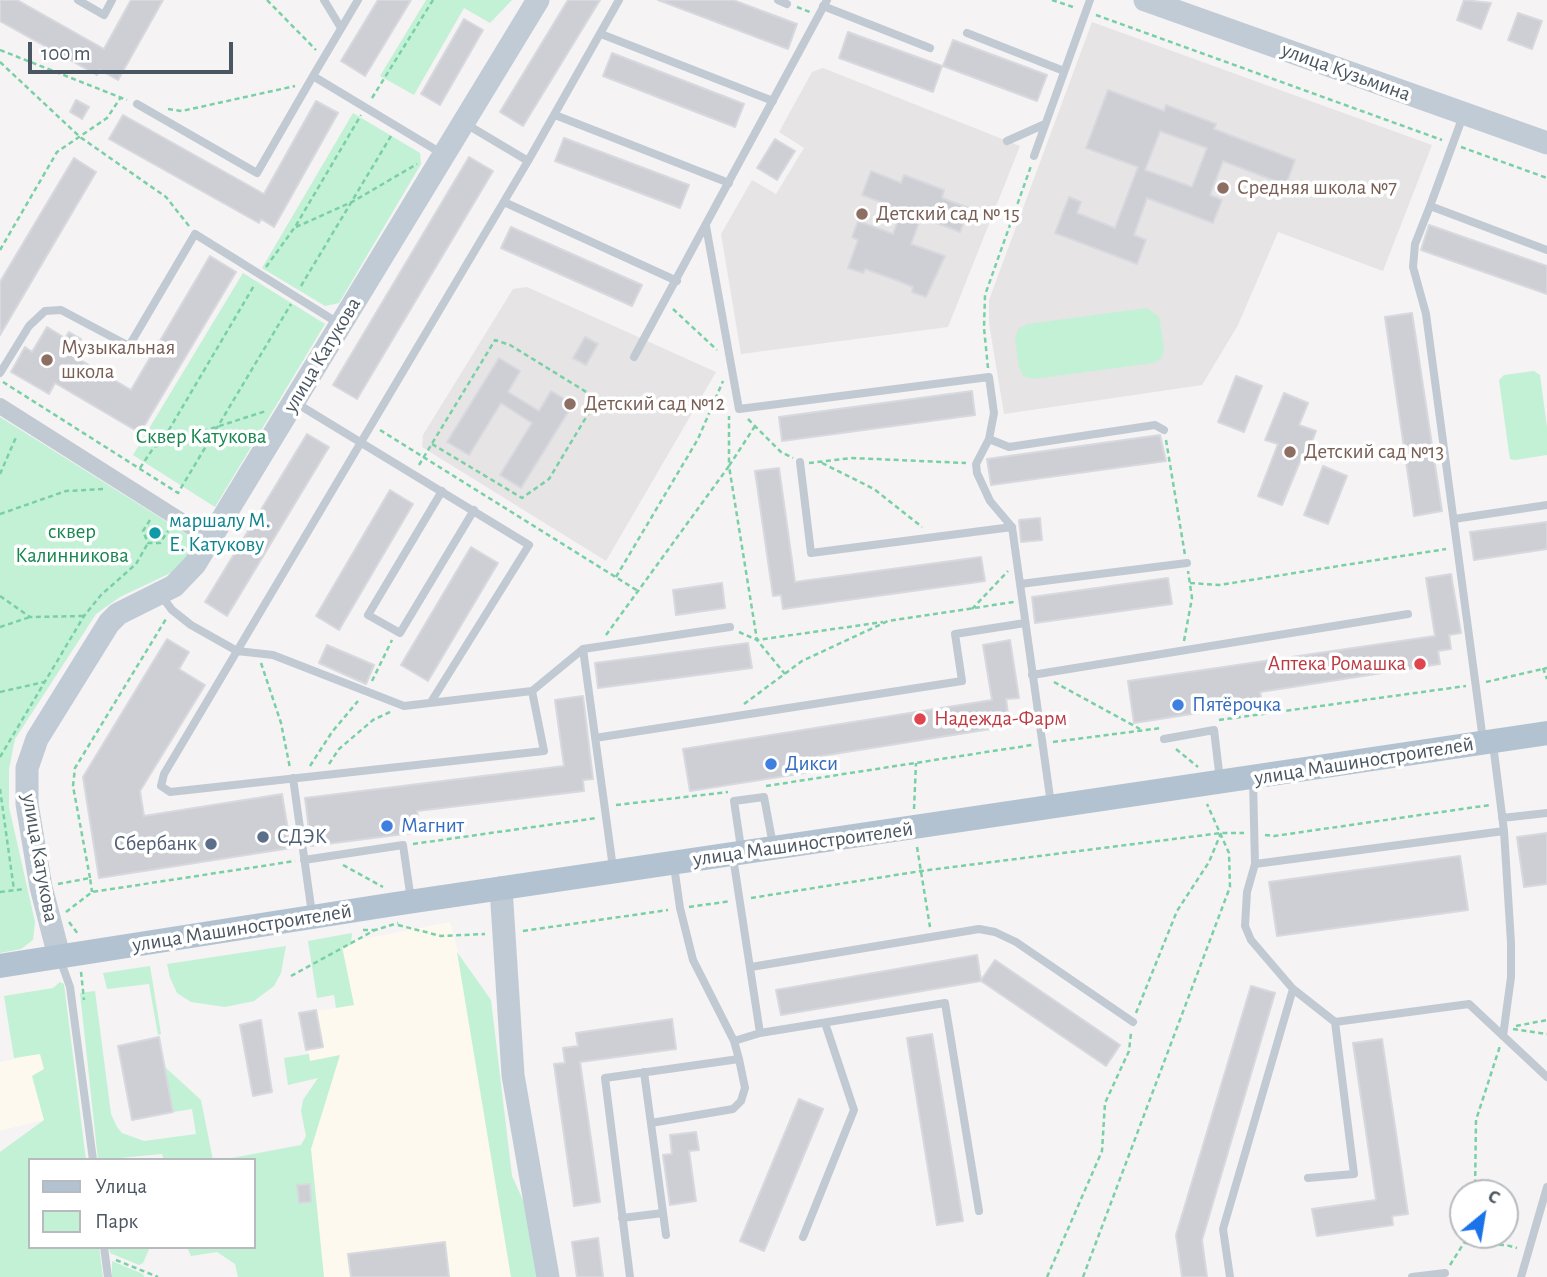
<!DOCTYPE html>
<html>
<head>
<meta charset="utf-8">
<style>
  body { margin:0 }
  #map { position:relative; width:1547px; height:1277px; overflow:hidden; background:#f5f3f3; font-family:"Alegreya Sans",sans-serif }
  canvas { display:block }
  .legend { position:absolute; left:28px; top:1158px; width:228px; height:91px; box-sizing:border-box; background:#fff; border:2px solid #b7bbc0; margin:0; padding:9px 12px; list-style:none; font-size:21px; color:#4a5661 }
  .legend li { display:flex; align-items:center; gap:14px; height:35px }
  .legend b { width:35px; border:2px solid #b7bbc0 }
  .north { position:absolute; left:1449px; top:1179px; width:70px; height:70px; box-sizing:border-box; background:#fff; border:2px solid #b7bbc0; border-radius:50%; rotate:30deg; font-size:19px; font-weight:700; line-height:28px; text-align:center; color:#4a5661 }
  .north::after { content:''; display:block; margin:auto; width:24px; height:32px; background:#1a73e8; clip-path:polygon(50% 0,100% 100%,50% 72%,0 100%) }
  .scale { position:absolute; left:28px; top:42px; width:205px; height:32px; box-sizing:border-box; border:4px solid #4a5661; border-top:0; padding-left:9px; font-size:21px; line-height:24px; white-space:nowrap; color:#4a5661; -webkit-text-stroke:5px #fff; paint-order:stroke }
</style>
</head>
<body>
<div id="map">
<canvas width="1547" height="1277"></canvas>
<ul class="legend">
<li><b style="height:9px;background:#b3c2d1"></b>Улица</li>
<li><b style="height:19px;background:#c3f1d5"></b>Парк</li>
</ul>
<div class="north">С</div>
<div class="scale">100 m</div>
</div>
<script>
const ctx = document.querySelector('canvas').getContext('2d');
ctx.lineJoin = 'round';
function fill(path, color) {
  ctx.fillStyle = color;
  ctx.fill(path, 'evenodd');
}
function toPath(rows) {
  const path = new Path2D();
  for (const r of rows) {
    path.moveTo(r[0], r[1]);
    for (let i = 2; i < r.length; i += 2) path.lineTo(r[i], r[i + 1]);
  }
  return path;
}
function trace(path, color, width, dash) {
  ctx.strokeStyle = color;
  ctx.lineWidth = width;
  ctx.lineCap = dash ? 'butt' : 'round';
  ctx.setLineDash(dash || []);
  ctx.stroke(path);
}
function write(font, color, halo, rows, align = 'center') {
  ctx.font = font + ' "Alegreya Sans",sans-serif';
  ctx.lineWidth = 7;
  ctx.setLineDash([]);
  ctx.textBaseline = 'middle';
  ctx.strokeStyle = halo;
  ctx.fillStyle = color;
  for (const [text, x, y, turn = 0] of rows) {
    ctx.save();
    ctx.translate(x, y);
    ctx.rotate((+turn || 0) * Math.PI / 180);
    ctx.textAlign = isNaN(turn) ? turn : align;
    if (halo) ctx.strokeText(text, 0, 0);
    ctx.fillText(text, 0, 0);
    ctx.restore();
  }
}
fill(toPath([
  [450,922,457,947,511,1277,324,1277,311,1149,339,1056,310,1061,302,1013,354,1005,342,943],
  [40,1053,44,1070,32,1076,44,1120,0,1131,0,1062]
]), '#fdf9ef');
fill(toPath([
  [1092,22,1432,145,1383,271,1278,232,1238,325,1202,385,1004,414,989,323,989,300],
  [823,68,1020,146,948,327,741,354,721,234,752,180,776,194,804,148,779,132,812,72],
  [527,287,716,372,606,561,422,447,423,435,513,289]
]), '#e6e4e5');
fill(toPath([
  [426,0,512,0,490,23,464,8,414,95,380,76],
  [353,113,420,153,421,164,339,303,325,306,262,268],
  [243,273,325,324,215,507,133,455],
  [1147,308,1159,317,1164,349,1161,359,1153,363,1033,379,1023,376,1019,367,1015,339,1018,329,1028,324],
  [1534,371,1540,375,1547,427,1547,455,1515,460,1510,459,1509,453,1499,380,1504,375],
  [0,417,199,542,183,567,120,597,96,614,15,739,9,769,9,807,35,922,33,940,21,949,0,953],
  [352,933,351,945,342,947,354,1005,336,1008,334,995,317,998,308,941],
  [286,946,281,973,274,986,254,1001,225,1007,191,1002,177,993,170,978,167,964],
  [457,952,491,1000,512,1176,528,1211,539,1277,511,1277],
  [150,966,161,1034,158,1035,149,984,107,989,103,973],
  [60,982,64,984,86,1160,30,1160,30,1247,99,1247,103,1277,0,1277,0,1152,44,1120,32,1076,44,1069,40,1054,14,1058,4,996,53,988],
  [95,991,111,1114,117,1127,122,1133,144,1141,196,1134,192,1109,173,1112,165,1067,201,1100,213,1160,164,1160,162,1154,98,1160,80,993],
  [309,1054,310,1061,340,1055,311,1149,324,1277,238,1277,235,1264,217,1252,191,1256,187,1247,254,1247,254,1160,221,1160,301,1145,306,1136,301,1111,303,1100,318,1078,288,1085,284,1058],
  [109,1247,150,1247,143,1263,139,1265,110,1253],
  [112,1261,143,1274,144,1277,112,1277]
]), '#c3f1d5');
const building = toPath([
  [0,0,17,0,104,49,131,0,163,0,118,80,100,70,97,75,0,21,0,0],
  [378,0,411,0,365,76,341,61,378,0],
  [568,0,600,0,523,126,500,112,568,0],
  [658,0,733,0,797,24,788,49,658,0],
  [1464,0,1491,3,1481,29,1457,20,1464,0],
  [1518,13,1542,21,1532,49,1508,40,1518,13],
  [464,19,483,30,440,105,421,94,464,19],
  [848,32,942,66,933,92,839,58,848,32],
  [953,40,1047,75,1037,101,943,66,953,40],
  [612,53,744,104,735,127,603,76,612,53],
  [1108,90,1164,111,1166,105,1216,124,1214,129,1295,160,1286,185,1223,161,1210,195,1222,200,1213,223,1147,198,1134,235,1146,240,1137,264,1055,233,1069,197,1081,202,1077,213,1115,228,1138,167,1086,148,1108,90],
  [1160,131,1207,148,1192,187,1145,170,1160,131],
  [76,100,89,107,82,119,70,112,76,100],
  [316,101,338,113,274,227,261,219,259,223,109,139,123,115,264,194,316,101],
  [564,138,689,185,680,208,555,161,564,138],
  [775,139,795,151,777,180,757,168,775,139],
  [469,157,493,171,357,399,333,385,469,157],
  [74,158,96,172,0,335,0,282,74,158],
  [871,171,901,183,904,175,944,190,942,198,969,208,960,232,921,217,911,244,945,256,926,297,912,292,913,287,896,280,865,269,863,273,848,268,858,240,852,237,858,221,893,234,902,210,862,195,871,171],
  [1429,225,1547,266,1547,294,1421,250,1429,225],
  [511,227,642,285,632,306,501,248,511,227],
  [210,256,236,272,140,433,55,383,49,394,11,372,25,347,32,352,47,327,65,338,69,332,81,339,72,355,131,390,210,256],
  [1412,313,1442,511,1414,516,1385,317,1412,313],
  [585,337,598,344,586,365,573,358,585,337],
  [499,358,520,371,508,392,539,411,551,391,573,404,521,488,500,475,532,423,501,403,469,455,447,442,499,358],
  [1236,376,1262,386,1244,432,1218,422,1236,376],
  [972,391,975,415,782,441,779,417,972,391],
  [1284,393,1308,403,1299,425,1316,431,1307,456,1303,454,1282,505,1258,496,1278,444,1265,440,1284,393],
  [307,434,329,447,227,616,205,602,307,434],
  [1160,435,1166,461,991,485,987,459,1160,435],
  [1323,466,1347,476,1328,524,1304,515,1323,466],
  [779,468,795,582,981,557,985,581,783,609,781,595,773,596,755,471,779,468],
  [390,490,413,504,339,630,316,616,390,490],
  [1040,518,1042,540,1021,542,1019,520,1040,518],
  [1547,522,1547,549,1474,560,1470,532,1547,522],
  [471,547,498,563,428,681,401,665,471,547],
  [1451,574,1461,633,1449,635,1451,649,1438,651,1440,664,1260,692,1262,703,1134,723,1128,681,1435,636,1426,578,1451,574],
  [1168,578,1172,604,1035,623,1032,597,1168,578],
  [722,583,725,608,676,615,673,590,722,583],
  [167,639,189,652,179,669,205,685,140,791,144,816,282,794,291,848,99,878,83,777,167,639],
  [1010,640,1019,698,1006,699,1008,714,995,716,997,728,815,757,817,771,690,791,683,749,992,700,983,645,1010,640],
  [748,643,752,668,598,688,595,663,748,643],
  [327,645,374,665,366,684,319,663,327,645],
  [583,696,593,779,583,780,584,791,417,811,420,832,311,846,305,798,564,766,555,700,583,696],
  [1547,833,1547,884,1524,887,1517,837,1547,833],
  [1460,856,1468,910,1277,936,1269,882,1460,856],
  [977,955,981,980,995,960,1120,1045,1106,1066,981,981,781,1015,776,990,977,955],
  [1251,986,1275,993,1202,1240,1207,1277,1182,1277,1176,1235,1251,986],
  [316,1010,323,1047,306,1050,299,1013,316,1010],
  [672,1019,676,1049,580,1062,600,1202,574,1206,554,1064,565,1063,563,1048,578,1046,576,1033,672,1019],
  [261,1020,272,1092,253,1096,240,1025,261,1020],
  [932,1034,963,1221,937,1225,907,1038,932,1034],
  [159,1037,173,1112,132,1120,118,1046,159,1037],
  [1382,1039,1408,1214,1392,1216,1393,1225,1317,1236,1312,1209,1376,1200,1353,1043,1382,1039],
  [799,1099,823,1109,764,1251,740,1241,799,1099],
  [696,1132,699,1150,689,1151,696,1201,670,1205,663,1155,672,1154,670,1135,696,1132],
  [310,1184,311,1202,299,1203,297,1185,310,1184],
  [598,1238,603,1277,577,1277,572,1242,598,1238],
  [445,1242,449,1277,351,1277,348,1254,445,1242]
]);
fill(building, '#cdcfd5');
trace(building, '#d7d9de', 2);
trace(toPath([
  [267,0,316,50],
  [1052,0,1076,8],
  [797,7,810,12],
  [1096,15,1442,140],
  [0,50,127,100],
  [0,62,80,137,166,197,189,226],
  [372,98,433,0],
  [168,109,182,111,295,86],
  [1461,147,1547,178],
  [296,227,352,202,417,164],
  [0,250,57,152,107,118,121,97],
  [266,267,295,227,361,115],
  [301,286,391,136],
  [673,309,717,350],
  [988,368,984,328,985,295,1031,166],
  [3,382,178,493,291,304],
  [748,419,781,452,793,458],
  [755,426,729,466,757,640,785,674],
  [380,430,638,591],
  [1166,440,1185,555],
  [160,445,255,284],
  [809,463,851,458,966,463],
  [822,463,874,489,922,527],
  [419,465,495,340,510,345,588,393,591,409,549,479,522,498,432,444],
  [140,468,154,447,266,411],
  [0,474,17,435],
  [0,514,66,491,104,489],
  [150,520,143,531,148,543,160,543,168,531],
  [616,577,698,439,723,381],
  [1190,583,1219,585,1446,549],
  [0,596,30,617,84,616],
  [972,609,1008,571],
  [0,627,30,617],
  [739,632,757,640,883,622],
  [606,635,729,466,729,416],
  [1184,641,1192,598,1188,571],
  [261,663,281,723,290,768],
  [1543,668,1547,679],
  [372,681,392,640],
  [1054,682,1140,729],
  [1486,682,1547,668],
  [0,692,44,682],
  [744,704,802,661,888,621,1014,602],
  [1219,720,1466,686],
  [1053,742,1161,728],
  [1176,749,1198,767],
  [0,757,84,616,101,595,136,564,148,543],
  [329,764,339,749,373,720,390,712],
  [310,766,332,732,358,701],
  [766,786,1032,745],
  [0,789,14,890],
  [616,805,728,792],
  [914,809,916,763],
  [1265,835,1274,836,1490,805],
  [413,844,597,818],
  [917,847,930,927],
  [343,865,383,887],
  [90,878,73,786,75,768,166,619],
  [58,884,90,878,92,892],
  [0,892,24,889],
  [751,898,921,871,1221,833,1244,833],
  [689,907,731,901],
  [66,912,92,892,295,861],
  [69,922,78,934],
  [398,925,441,936,485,934],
  [363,930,375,930],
  [523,931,668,910],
  [81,972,84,1000],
  [291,976,375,930,398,923],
  [1136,1013,1177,911,1209,862,1221,833],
  [1516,1026,1547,1020],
  [1513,1029,1547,1034],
  [1475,1193,1476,1120,1500,1046],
  [1465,1243,1506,1245,1517,1248],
  [116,1260,158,1277],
  [1450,1265,1469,1235],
  [1047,1277,1102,1151,1105,1103,1129,1051,1131,1033],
  [1083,1277,1230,887,1229,853,1207,804]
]), '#7ad0a6', 2.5, [5, 3.5]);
trace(toPath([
  [78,0,104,15,112,0],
  [324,0,341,28],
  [358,0,313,76,441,153],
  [778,0,787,4],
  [823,6,930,48],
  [967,33,1064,71],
  [601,34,773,101],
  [137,104,257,173,313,76],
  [555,115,729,183],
  [1463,116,1430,206,1547,250],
  [466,124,528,161,164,774,161,786,170,792,544,751,532,691,583,649,730,627],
  [1007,141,1045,124],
  [1034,156,1090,0],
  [528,161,619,0],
  [504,202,677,281],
  [1430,206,1415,244,1413,267,1426,314,1483,740],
  [706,226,739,409,989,377,994,413,989,439,976,464,977,473,990,501,1012,527],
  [634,357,827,0],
  [0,373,29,326,45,311,61,310,129,346,195,234,338,323],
  [296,403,529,545,431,702],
  [989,439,1009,447,1155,425,1164,430],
  [800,462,811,553,1012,527,1051,804],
  [442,491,368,615,400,633,474,510],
  [1454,519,1547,505],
  [1020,584,1187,563],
  [160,594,172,610,191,625,237,651,273,655,404,706,532,691],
  [583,649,613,868],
  [1032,675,1408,614],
  [595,738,962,681,955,634,1025,623],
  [1164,739,1214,730,1220,780],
  [1493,744,1504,831,1511,943,1511,977,1503,1036],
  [293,778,312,914],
  [1253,781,1255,864,1247,892,1245,926,1251,940,1293,989,1335,1022,1354,1174,1308,1178],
  [1502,818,1547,813],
  [741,848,734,801,764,797,773,845],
  [733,857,760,1033],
  [304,860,403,845,411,900],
  [1255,864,1504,831],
  [60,959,70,987,93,1160],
  [751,967,979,929,995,932,1016,942,1133,1022],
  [1335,1022,1469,1004,1547,1077],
  [734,1041,760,1033,945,1003,979,1211],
  [644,1072,666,1235],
  [651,1123,733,1109,741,1101,745,1088,739,1059],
  [622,1218,663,1213],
  [803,1237,854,1110,825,1023],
  [104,1247,108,1277],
  [630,1277,605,1078,739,1059,734,1041,693,960,680,908,674,866],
  [1230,1277,1223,1229,1293,989],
  [1412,1277,1445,1273],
  [1521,1277,1547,1187]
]), '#c1cad2', 8);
trace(toPath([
  [0,406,210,539]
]), '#c1cad2', 16);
trace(toPath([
  [1145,0,1547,143],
  [501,888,513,1075,548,1277],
  [59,956,41,887,27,804,27,768,37,739,109,623,118,614,174,586,195,564,538,0]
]), '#c1cbd6', 23);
trace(toPath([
  [0,966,395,904,1547,733]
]), '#b3c2d1', 24);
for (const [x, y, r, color] of [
  [1223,188,7,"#8d6e63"],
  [862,214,7,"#8d6e63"],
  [47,360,7,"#8d6e63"],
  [570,404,7,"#8d6e63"],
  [1290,452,7,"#8d6e63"],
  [155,533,7,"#0f9aa8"],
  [1420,664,7,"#e0444e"],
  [1178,705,7,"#3f7fe0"],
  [920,719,7,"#e0444e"],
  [771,764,7,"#3f7fe0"],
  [387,826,7,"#3f7fe0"],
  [263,837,7,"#5c6f8a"],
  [211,844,7,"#5c6f8a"]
]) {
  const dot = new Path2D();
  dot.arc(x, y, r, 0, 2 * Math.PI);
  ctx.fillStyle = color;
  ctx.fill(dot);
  trace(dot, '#fff', 2.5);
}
write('21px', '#4a5661', '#fff', [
  ["улица Кузьмина",1346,72,20],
  ["улица Катукова",322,355,-59],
  ["улица Машиностроителей",1364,761,-9],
  ["улица Машиностроителей",803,844,-8],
  ["улица Катукова",40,858,80],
  ["улица Машиностроителей",242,928,-9]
]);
write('21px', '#785e54', '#fff', [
  ["Средняя школа №7",1237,188],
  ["Детский сад № 15",876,214],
  ["Музыкальная",61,348],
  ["школа",61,372],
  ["Детский сад №12",584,404],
  ["Детский сад №13",1304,452]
], 'left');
write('21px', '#17864f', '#fff', [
  ["Сквер Катукова",201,437],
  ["сквер",72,532],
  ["Калинникова",72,556]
]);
write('21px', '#0d838f', '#fff', [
  ["маршалу М.",169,521],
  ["Е. Катукову",169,545]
], 'left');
write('21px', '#be3a42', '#fff', [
  ["Аптека Ромашка",1406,664],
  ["Надежда-Фарм",934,719,"left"]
], 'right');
write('21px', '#366cbe', '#fff', [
  ["Пятёрочка",1192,705],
  ["Дикси",785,764],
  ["Магнит",401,826]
], 'left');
write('21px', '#4e5e75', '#fff', [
  ["СДЭК",277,837],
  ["Сбербанк",197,844,"right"]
], 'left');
</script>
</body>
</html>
